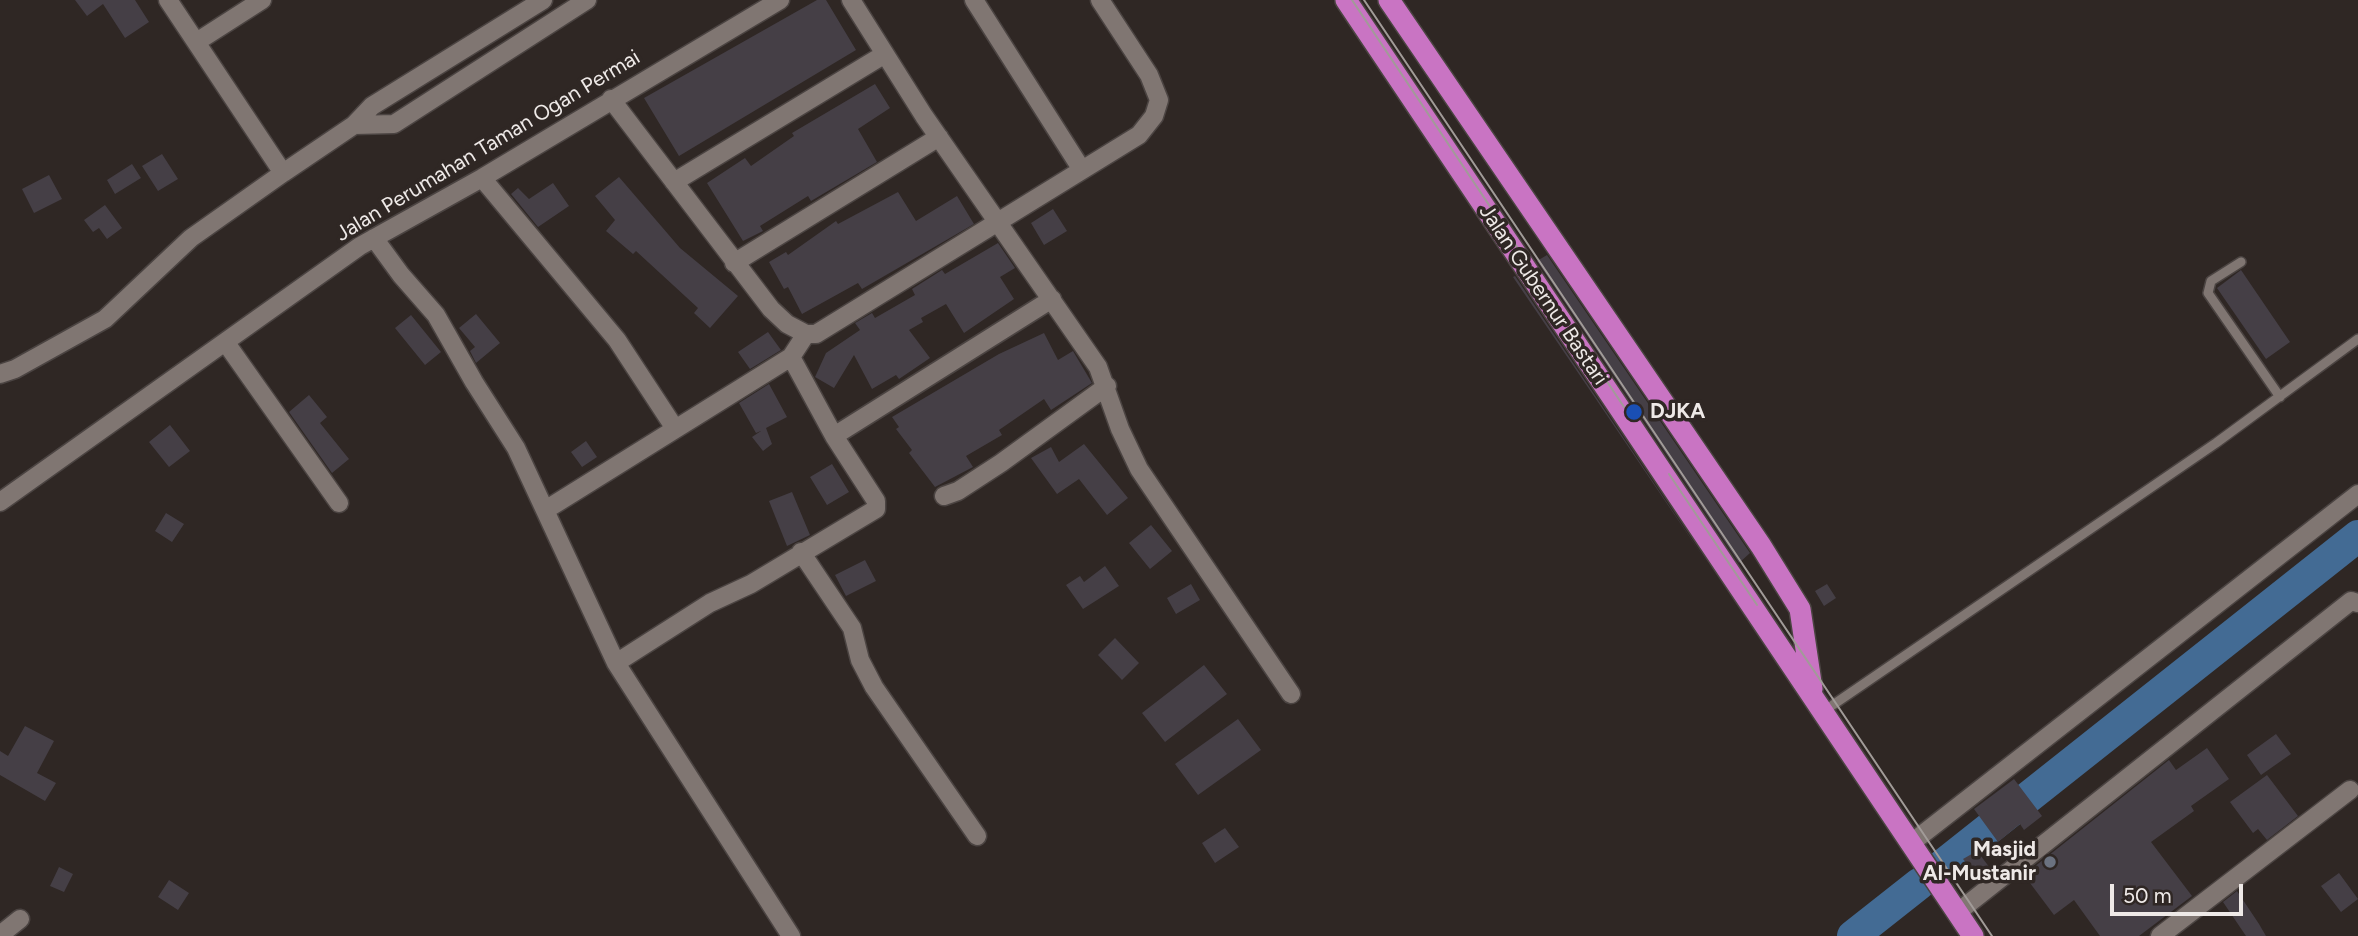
<!DOCTYPE html>
<html>
<head>
<meta charset="utf-8">
<style>
  body { margin:0 }
  #map { position:relative; width:2358px; height:936px; overflow:hidden; background:#2f2724; font-family:Figtree,sans-serif }
  canvas { display:block }
  .scale { position:absolute; left:2110px; top:884px; width:133px; height:32px; box-sizing:border-box; border:4px solid #eee9e7; border-top:0; padding-left:9px; font-size:21px; line-height:24px; white-space:nowrap; color:#eee9e7; -webkit-text-stroke:5px #2f2724; paint-order:stroke }
</style>
</head>
<body>
<div id="map">
<canvas width="2358" height="936"></canvas>
<div class="scale">50 m</div>
</div>
<script>
const ctx = document.querySelector('canvas').getContext('2d');
ctx.lineJoin = 'round';
function toPath(rows) {
  const path = new Path2D();
  for (const r of rows) {
    path.moveTo(r[0], r[1]);
    for (let i = 2; i < r.length; i += 2) path.lineTo(r[i], r[i + 1]);
  }
  return path;
}
function trace(path, color, width, dash) {
  ctx.strokeStyle = color;
  ctx.lineWidth = width;
  ctx.lineCap = dash ? 'butt' : 'round';
  ctx.setLineDash(dash || []);
  ctx.stroke(path);
}
function fill(path, color) {
  ctx.fillStyle = color;
  ctx.fill(path, 'evenodd');
}
function write(font, color, halo, rows, align = 'center') {
  ctx.font = font + ' Figtree,sans-serif';
  ctx.lineWidth = 7;
  ctx.setLineDash([]);
  ctx.textBaseline = 'middle';
  ctx.strokeStyle = halo;
  ctx.fillStyle = color;
  for (const [text, x, y, turn = 0] of rows) {
    ctx.save();
    ctx.translate(x, y);
    ctx.rotate((+turn || 0) * Math.PI / 180);
    ctx.textAlign = isNaN(turn) ? turn : align;
    if (halo) ctx.strokeText(text, 0, 0);
    ctx.fillText(text, 0, 0);
    ctx.restore();
  }
}
trace(toPath([
  [1944,864,2358,536],
  [1853,936,1919,884]
]), '#436b94', 32);
fill(toPath([
  [75,0,135,0,149,22,125,38,103,4,87,16],
  [817,0,826,0,856,50,679,156,644,98],
  [875,84,890,108,858,129,877,162,811,201,808,196,760,226,763,231,743,241,707,183,745,158,751,166,794,136,792,133],
  [162,154,178,179,158,191,142,166],
  [132,164,141,178,115,194,107,180],
  [49,175,62,199,34,213,22,189],
  [619,177,680,248,738,296,710,328,694,313,698,308,636,251,633,254,606,231,615,220,595,196],
  [553,183,569,206,538,227,511,194,518,188,529,199],
  [898,192,916,221,957,196,974,224,862,289,858,283,802,314,788,287,784,289,769,262,786,252,788,255,836,221,838,224],
  [105,205,122,228,107,239,99,228,93,232,84,220],
  [1053,209,1067,231,1044,245,1031,223],
  [998,243,1015,268,1000,277,1014,299,964,333,946,304,921,318,923,322,909,330,930,358,899,379,896,375,872,389,854,355,834,388,815,377,826,353,860,330,855,323,872,313,875,318,915,295,912,289,942,270,945,274],
  [1547,255,1750,553,1739,563,1537,261],
  [2241,270,2290,342,2266,359,2217,288],
  [1515,276,1712,570,1513,277],
  [476,314,500,343,476,363,470,351,475,347,459,328],
  [411,315,441,352,425,365,395,328],
  [768,332,781,350,750,369,738,352],
  [1044,333,1058,360,1073,351,1092,383,1051,410,1044,399,999,430,1002,435,966,456,973,467,935,487,909,453,912,450,896,429,899,427,892,417,999,354],
  [769,384,787,417,766,428,772,444,763,451,752,437,761,431,756,433,739,403],
  [309,395,327,417,320,423,349,459,332,473,289,412],
  [170,425,190,451,169,467,149,442],
  [586,441,597,457,582,467,571,452],
  [1084,444,1128,498,1107,515,1079,479,1057,494,1031,458,1051,447,1059,462],
  [832,464,849,492,827,505,810,477],
  [792,492,810,535,787,546,769,501],
  [166,513,184,524,172,542,155,531],
  [1151,525,1172,551,1150,569,1129,543],
  [865,560,876,581,846,596,835,575],
  [1105,566,1119,586,1083,609,1066,585,1080,576,1084,582],
  [1191,584,1200,600,1176,614,1167,598],
  [1827,584,1836,598,1824,606,1815,591],
  [1115,638,1139,663,1122,680,1098,655],
  [1204,665,1227,694,1165,742,1142,713],
  [1238,719,1261,750,1198,795,1175,764],
  [25,726,54,741,37,773,56,783,45,801,0,775,0,751,8,756],
  [2276,734,2291,754,2261,775,2247,755],
  [2207,748,2229,779,2191,806,2194,811,2151,842,2192,896,2139,936,2100,936,2074,900,2054,915,2024,875,2169,760,2176,770],
  [2267,775,2298,816,2267,840,2258,829,2253,833,2230,802],
  [2014,779,2042,816,2024,830,2020,824,1998,842,1974,809],
  [1225,828,1239,847,1215,863,1202,843],
  [1977,851,1990,868,1978,877,1963,859],
  [59,867,73,874,64,892,50,886],
  [2339,873,2358,899,2341,912,2321,886],
  [169,880,189,893,178,910,158,897],
  [2237,891,2259,924,2266,936,2246,936,2223,902]
]), '#453f46');
const service = toPath([
  [2241,262,2211,281,2208,293,2280,397],
  [1824,711,2216,443,2358,339]
]);
const minor = toPath([
  [168,0,283,173,354,125,372,106,543,0],
  [851,0,924,116,1098,367,1120,429,1139,469,1291,694],
  [974,0,1082,170],
  [198,41,262,0],
  [611,99,771,309,787,324,806,334,816,334,1139,135,1154,116,1159,100,1149,75,1100,0],
  [354,125,394,124,587,0],
  [482,178,617,340,674,427],
  [674,182,885,54],
  [374,238,401,275,436,315,474,382,516,448,616,663,791,936],
  [734,263,939,137],
  [226,343,339,503],
  [0,374,15,369,105,319,191,238,283,173],
  [834,436,1052,299],
  [944,496,958,491,1001,463,1107,386],
  [0,502,360,246,482,178,780,0],
  [547,509,791,357],
  [801,552,852,628,860,660,874,687,977,836],
  [616,663,710,603,751,584,876,509,876,501,834,436,791,357,806,334],
  [1910,844,2358,494],
  [1958,912,2351,601,2358,603],
  [0,935,20,919],
  [2160,936,2350,790]
]);
const trunk = toPath([
  [1346,0,1973,936],
  [1389,0,1761,546,1800,609,1812,689]
]);
trace(service, '#4b4442', 12);
trace(minor, '#4b4442', 21);
trace(trunk, '#4b4442', 24);
trace(service, '#807672', 9);
trace(minor, '#807672', 18);
trace(trunk, '#c974c3', 21);
trace(toPath([
  [1352,0,1624,407],
  [1364,0,1992,936],
  [1669,474,1757,605]
]), '#a19b98', 2);
for (const [x, y, r, color] of [
  [1634,412,9,"#1a4fb4"],
  [2050,862,7,"#6b7280"]
]) {
  const dot = new Path2D();
  dot.arc(x, y, r, 0, 2 * Math.PI);
  ctx.fillStyle = color;
  ctx.fill(dot);
  trace(dot, '#2f2724', 2.5);
}
write('21px', '#eee9e7', '#2f2724', [
  ["Jalan Perumahan Taman Ogan Permai",488,146,-31],
  ["Jalan Gubernur Bastari",1543,295,56]
]);
write('bold 21px', '#eee9e7', '#2f2724', [
  ["DJKA",1650,412],
  ["Masjid",2036,850,"right"],
  ["Al-Mustanir",2036,874,"right"]
], 'left');
</script>
</body>
</html>
